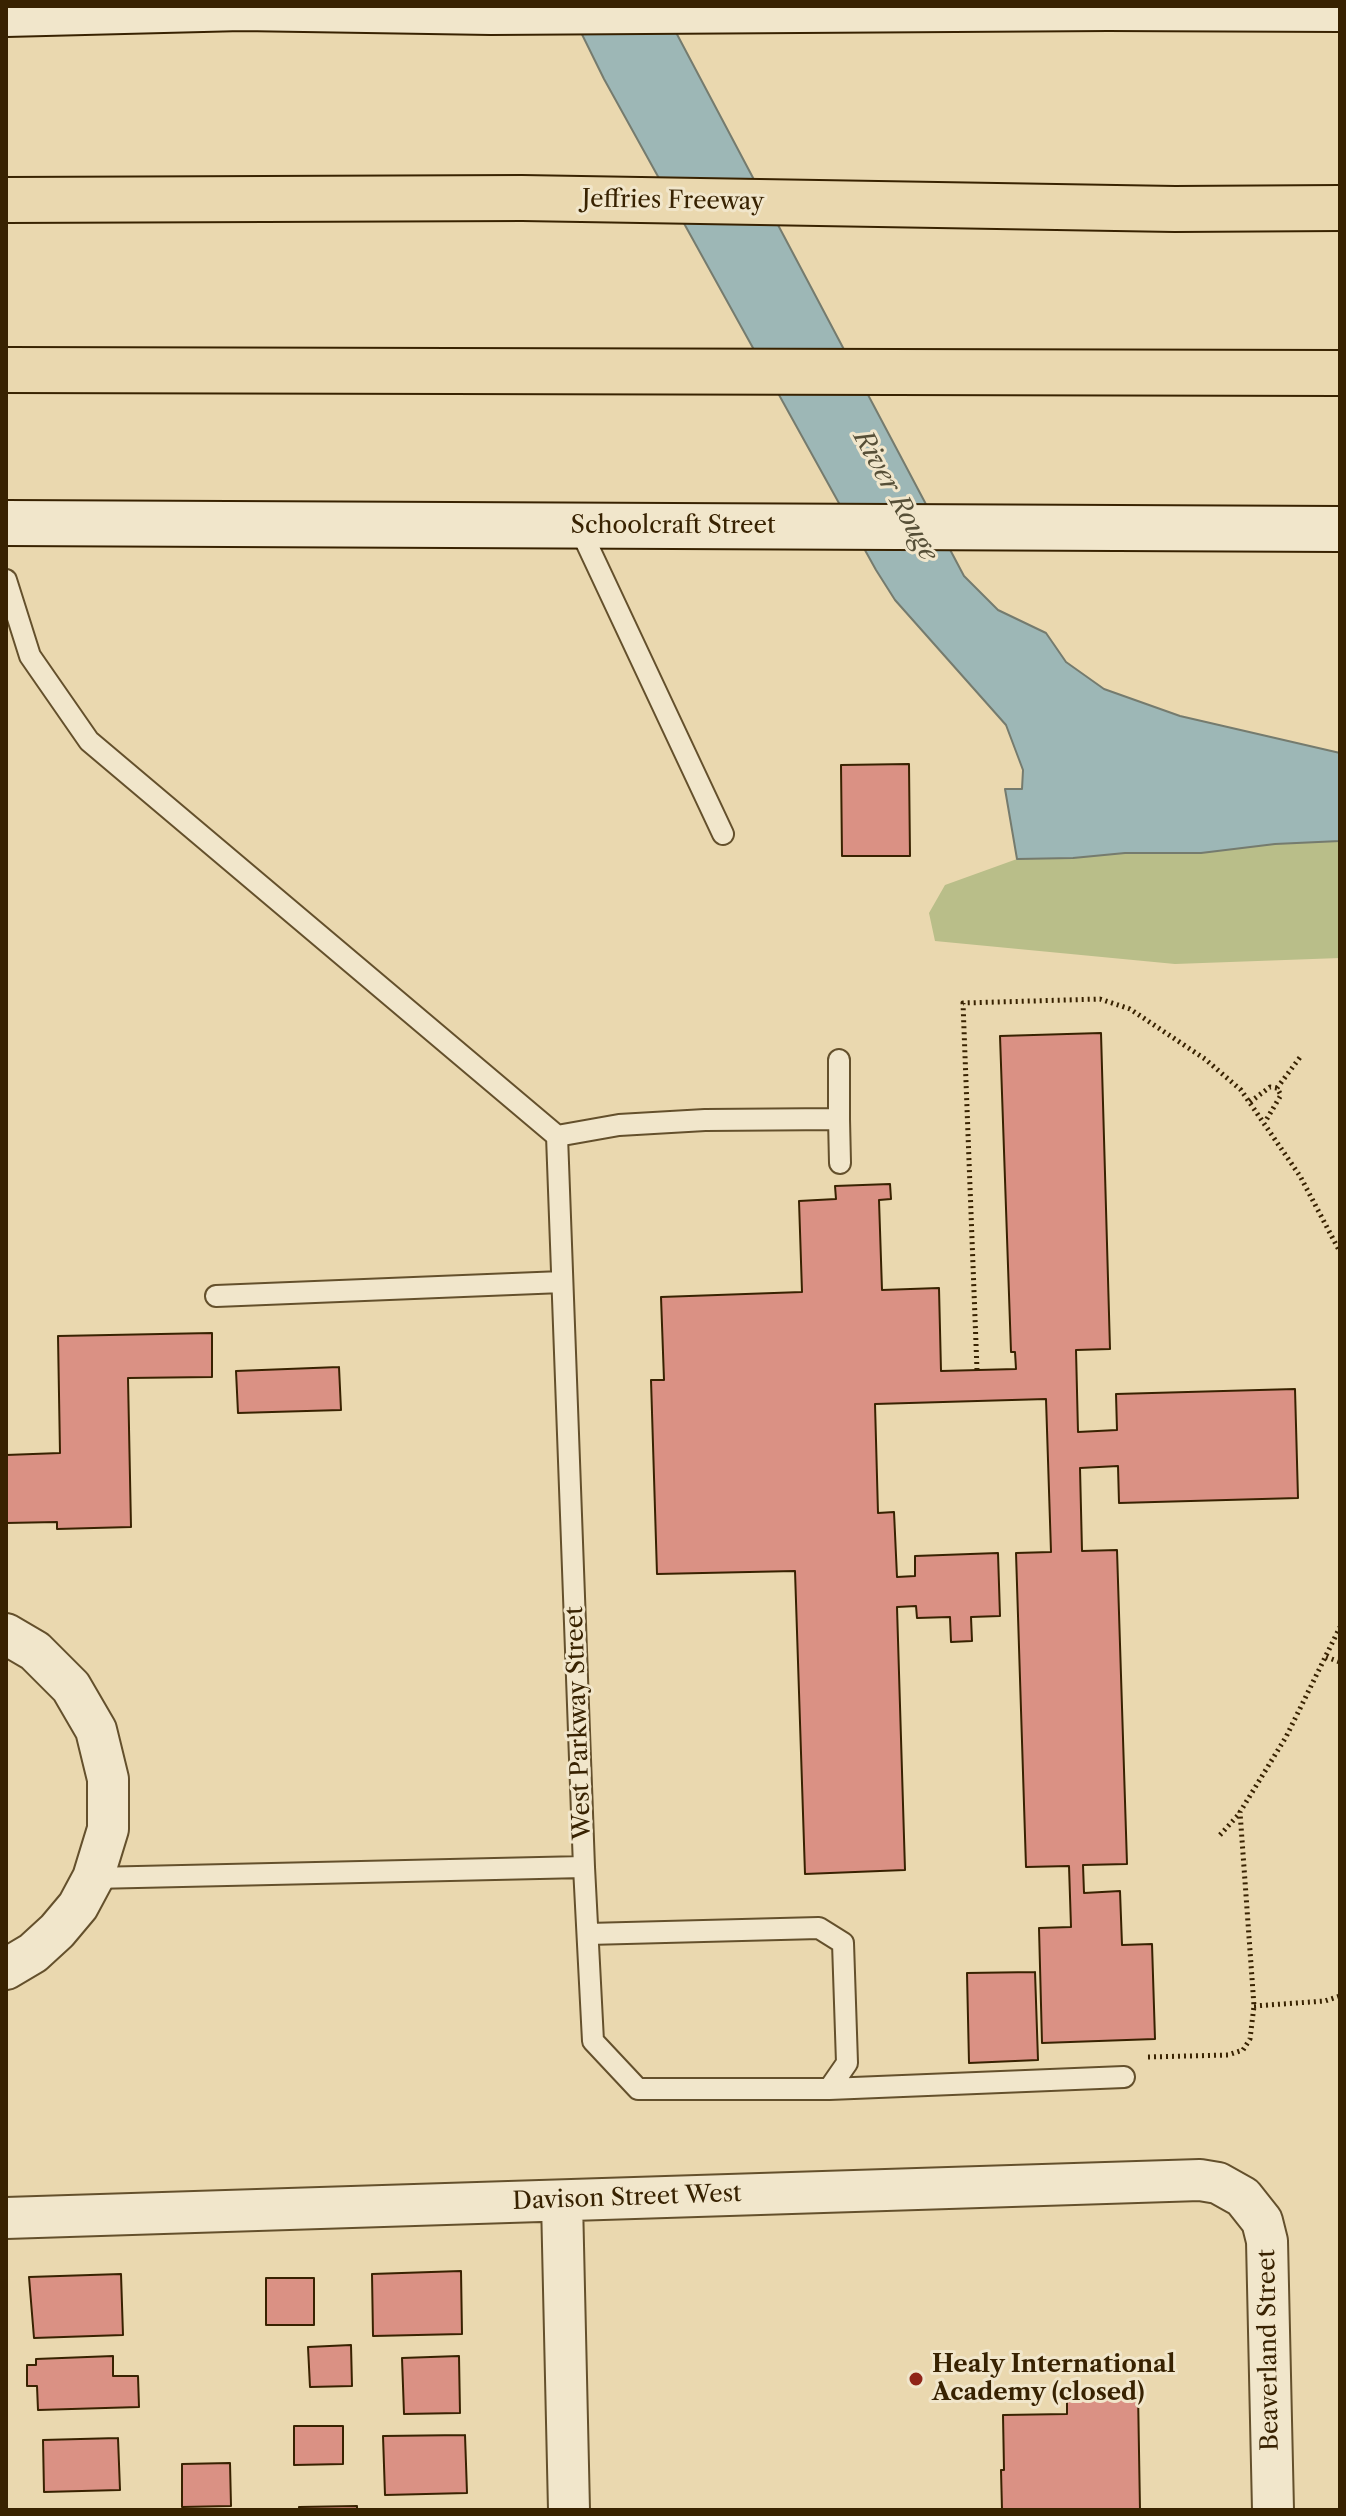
<!DOCTYPE html>
<html>
<head>
<meta charset="utf-8">
<style>
  body { margin:0 }
  #map { position:relative; width:1346px; height:2516px; overflow:hidden; background:#ead8af; font-family:"Libre Caslon Text",serif }
  canvas { display:block }
  .frame { position:absolute; inset:0; border:8px solid #382201; pointer-events:none }
</style>
</head>
<body>
<div id="map">
<canvas width="1346" height="2516"></canvas>
<div class="frame"></div>
</div>
<script>
const ctx = document.querySelector('canvas').getContext('2d');
ctx.lineJoin = 'round';
function fill(path, color) {
  ctx.fillStyle = color;
  ctx.fill(path, 'evenodd');
}
function toPath(rows) {
  const path = new Path2D();
  for (const r of rows) {
    path.moveTo(r[0], r[1]);
    for (let i = 2; i < r.length; i += 2) path.lineTo(r[i], r[i + 1]);
  }
  return path;
}
function trace(path, color, width, dash) {
  ctx.strokeStyle = color;
  ctx.lineWidth = width;
  ctx.lineCap = dash ? 'butt' : 'round';
  ctx.setLineDash(dash || []);
  ctx.stroke(path);
}
function write(font, color, halo, rows, align = 'center') {
  ctx.font = font + ' "Libre Caslon Text",serif';
  ctx.lineWidth = 6;
  ctx.setLineDash([]);
  ctx.textBaseline = 'middle';
  ctx.strokeStyle = halo;
  ctx.fillStyle = color;
  for (const [text, x, y, turn = 0] of rows) {
    ctx.save();
    ctx.translate(x, y);
    ctx.rotate((+turn || 0) * Math.PI / 180);
    ctx.textAlign = isNaN(turn) ? turn : align;
    if (halo) ctx.strokeText(text, 0, 0);
    ctx.fillText(text, 0, 0);
    ctx.restore();
  }
}
fill(toPath([
  [1340,841,1340,958,1175,964,935,941,929,913,945,885,1017,859,1073,858,1125,853,1201,853,1275,844]
]), '#b9be89');
const water = toPath([
  [568,6,662,6,964,576,998,610,1046,633,1066,662,1104,689,1180,716,1340,753,1340,841,1275,844,1201,853,1125,853,1073,858,1017,859,1005,789,1022,789,1023,770,1006,725,895,600,876,570,604,79,568,6]
]);
fill(water, '#9db7b6');
trace(water, '#757b6e', 2);
const building = toPath([
  [909,764,910,856,842,856,841,765,909,764],
  [1101,1033,1110,1349,1076,1350,1078,1432,1117,1430,1116,1394,1295,1389,1298,1498,1119,1503,1118,1466,1080,1468,1082,1551,1117,1550,1127,1864,1083,1865,1084,1893,1120,1891,1122,1945,1152,1944,1155,2039,1042,2043,1039,1928,1071,1927,1069,1866,1026,1867,1016,1553,1051,1552,1046,1399,875,1404,878,1513,894,1512,897,1577,915,1576,915,1556,998,1553,1000,1616,971,1617,972,1641,951,1642,950,1617,917,1618,916,1606,897,1607,905,1870,805,1874,795,1571,657,1574,651,1380,664,1380,661,1297,802,1292,799,1201,836,1199,835,1186,890,1184,891,1199,879,1200,882,1290,939,1288,941,1371,1016,1369,1015,1352,1011,1352,1000,1036,1101,1033],
  [212,1333,212,1377,128,1378,131,1527,57,1529,57,1522,6,1523,6,1455,60,1453,58,1336,212,1333],
  [339,1367,341,1410,238,1413,236,1371,339,1367],
  [1035,1972,1038,2060,969,2063,967,1973,1035,1972],
  [461,2271,462,2334,373,2336,372,2274,461,2271],
  [121,2274,123,2335,34,2338,29,2277,121,2274],
  [266,2278,314,2278,314,2325,266,2325,266,2278],
  [351,2345,352,2386,310,2387,308,2347,351,2345],
  [113,2356,113,2376,138,2376,139,2407,38,2410,37,2386,27,2386,27,2365,36,2365,36,2359,113,2356],
  [459,2356,460,2413,404,2414,402,2358,459,2356],
  [1138,2392,1140,2510,1002,2510,1001,2470,1004,2470,1003,2415,1067,2414,1067,2393,1138,2392],
  [294,2426,343,2426,343,2464,294,2465,294,2426],
  [465,2435,467,2493,385,2495,383,2436,465,2435],
  [118,2438,120,2490,44,2492,43,2440,118,2438],
  [230,2463,231,2506,182,2507,182,2464,230,2463],
  [357,2506,357,2510,299,2510,299,2507,357,2506]
]);
fill(building, '#da9184');
trace(building, '#382201', 2);
const lane = toPath([
  [578,525,723,834],
  [6,580,30,656,89,741,557,1136],
  [839,1119,840,1163],
  [557,1136,619,1125,705,1120,839,1119,839,1060],
  [216,1296,562,1282],
  [584,1867,593,2041,638,2089,829,2089,847,2063,843,1943,819,1928,588,1934],
  [93,1878,584,1867,557,1136],
  [829,2089,1124,2077]
]);
const street = toPath([
  [6,1634,35,1651,71,1687,96,1730,108,1779,108,1829,93,1878,78,1906,57,1931,33,1953,6,1969],
  [562,2201,569,2510],
  [6,2218,1200,2180,1218,2183,1243,2197,1262,2221,1267,2241,1273,2510]
]);
const secondary = toPath([
  [6,14,242,8,491,12,1108,8,1340,9],
  [6,523,1340,529]
]);
const highway = toPath([
  [6,200,522,198,1175,209,1340,208],
  [6,370,1340,373]
]);
trace(lane, '#64502c', 24);
trace(street, '#64502c', 44);
trace(secondary, '#382201', 48);
trace(highway, '#382201', 48);
trace(toPath([
  [1277,1088,1301,1056],
  [1250,1102,1270,1087,1277,1088,1281,1095,1265,1122],
  [977,1370,963,1003,1100,999,1130,1009,1205,1059,1241,1090,1300,1176,1340,1252],
  [1326,1657,1340,1662],
  [1220,1835,1240,1813],
  [1254,2006,1325,2001,1340,1996],
  [1148,2057,1228,2055,1243,2050,1250,2039,1254,2006,1240,1812,1286,1737,1340,1627]
]), '#382201', 5, [2, 4]);
trace(lane, '#f1e6cb', 20);
trace(street, '#f1e6cb', 40);
trace(secondary, '#f1e6cb', 44);
trace(highway, '#ead8af', 44);
for (const [x, y, r, color] of [
  [916,2379,8,"#8f2418"]
]) {
  const dot = new Path2D();
  dot.arc(x, y, r, 0, 2 * Math.PI);
  ctx.fillStyle = color;
  ctx.fill(dot);
  trace(dot, '#f1e6cb', 3);
}
write('24px', '#382201', '#f1e6cb', [
  ["Jeffries Freeway",673,201,1],
  ["Schoolcraft Street",673,526],
  ["West Parkway Street",579,1723,-92],
  ["Davison Street West",627,2198,-2],
  ["Beaverland Street",1269,2350,-91]
]);
write('bold 24px', '#382201', '#f1e6cb', [
  ["Healy International",932,2365],
  ["Academy (closed)",932,2393]
], 'left');
write('italic 26px', '#564f37', '#f1e6cb', [
  ["River Rouge",895,496,61]
]);
</script>
</body>
</html>
